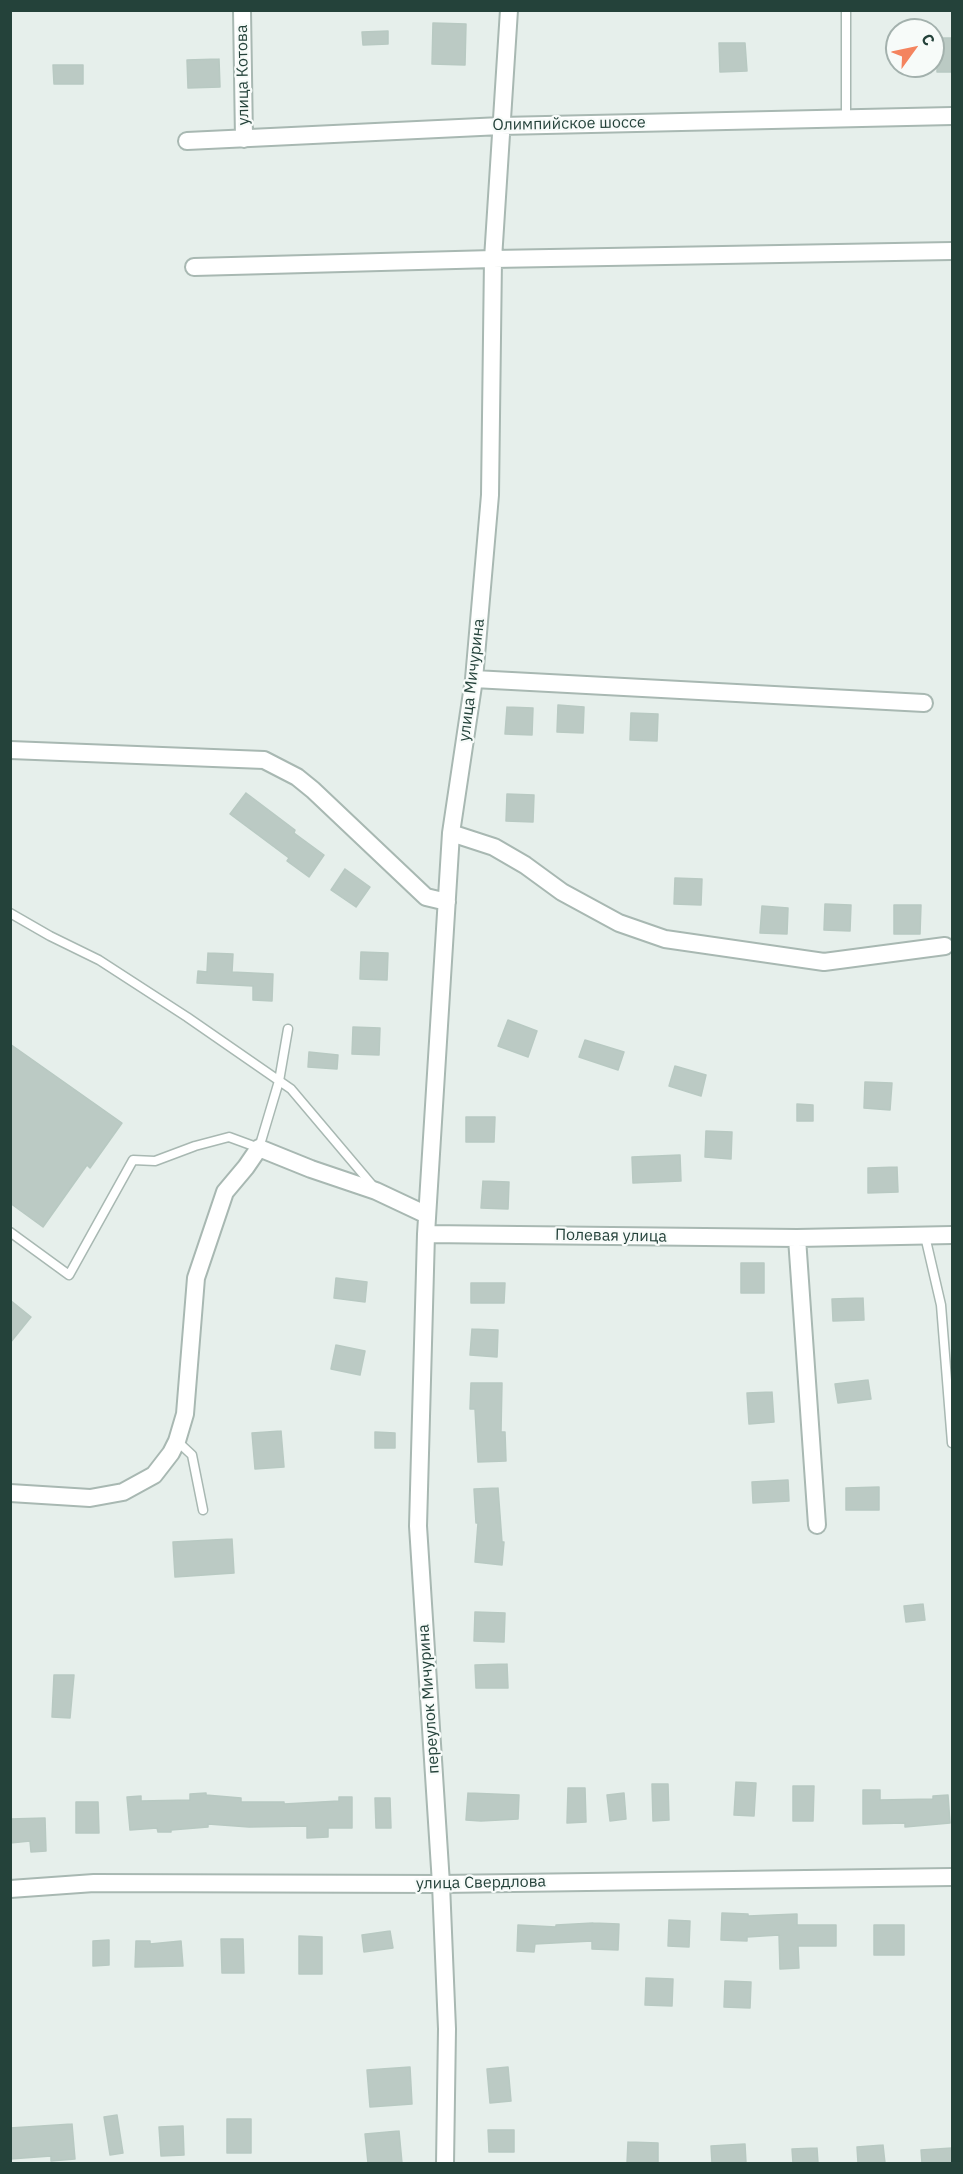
<!DOCTYPE html>
<html>
<head>
<meta charset="utf-8">
<style>
  body { margin:0 }
  #map { position:relative; width:963px; height:2174px; overflow:hidden; background:#e6efeb; font-family:"IBM Plex Sans",sans-serif }
  canvas { display:block }
  .frame { position:absolute; inset:0; border:12px solid #24423a; pointer-events:none }
  .north { position:absolute; left:885px; top:18px; width:60px; height:60px; box-sizing:border-box; background:#f7fbf9; border:2px solid #a3b1ad; border-radius:50%; rotate:57deg; font-size:16px; font-weight:700; line-height:24px; text-align:center; color:#24423a }
  .north::after { content:''; display:block; margin:auto; width:21px; height:27px; background:#f4845f; clip-path:polygon(50% 0,100% 100%,50% 72%,0 100%) }
</style>
</head>
<body>
<div id="map">
<canvas width="963" height="2174"></canvas>
<div class="frame"></div>
<div class="north">С</div>
</div>
<script>
const ctx = document.querySelector('canvas').getContext('2d');
ctx.lineJoin = 'round';
function fill(path, color) {
  ctx.fillStyle = color;
  ctx.fill(path, 'evenodd');
}
function toPath(rows) {
  const path = new Path2D();
  for (const r of rows) {
    path.moveTo(r[0], r[1]);
    for (let i = 2; i < r.length; i += 2) path.lineTo(r[i], r[i + 1]);
  }
  return path;
}
function trace(path, color, width, dash) {
  ctx.strokeStyle = color;
  ctx.lineWidth = width;
  ctx.lineCap = dash ? 'butt' : 'round';
  ctx.setLineDash(dash || []);
  ctx.stroke(path);
}
function write(font, color, halo, rows, align = 'center') {
  ctx.font = font + ' "IBM Plex Sans",sans-serif';
  ctx.lineWidth = 4.5;
  ctx.setLineDash([]);
  ctx.textBaseline = 'middle';
  ctx.strokeStyle = halo;
  ctx.fillStyle = color;
  for (const [text, x, y, turn = 0] of rows) {
    ctx.save();
    ctx.translate(x, y);
    ctx.rotate((+turn || 0) * Math.PI / 180);
    ctx.textAlign = isNaN(turn) ? turn : align;
    if (halo) ctx.strokeText(text, 0, 0);
    ctx.fillText(text, 0, 0);
    ctx.restore();
  }
}
const building = toPath([
  [433,23,466,24,465,65,432,64,433,23],
  [388,31,388,44,363,45,362,32,388,31],
  [938,38,952,38,952,72,937,72,938,38],
  [719,43,745,43,747,71,720,72,719,43],
  [219,59,220,87,188,88,187,60,219,59],
  [53,65,83,65,83,84,54,84,53,65],
  [558,705,584,707,583,733,557,732,558,705],
  [507,707,533,708,532,735,505,734,507,707],
  [631,713,658,714,657,741,630,740,631,713],
  [246,793,295,830,294,833,324,855,309,877,287,861,289,858,230,814,246,793],
  [507,794,534,795,533,822,506,821,507,794],
  [345,869,370,887,356,907,331,890,345,869],
  [675,878,702,879,701,905,674,904,675,878],
  [825,904,851,905,850,931,824,930,825,904],
  [894,905,921,905,920,934,894,934,894,905],
  [762,906,788,908,787,934,760,933,762,906],
  [361,952,388,953,387,980,360,979,361,952],
  [208,953,233,954,232,972,273,974,272,1001,253,1000,253,986,197,983,198,971,207,972,208,953],
  [508,1020,537,1031,528,1057,498,1046,508,1020],
  [353,1027,380,1028,379,1055,352,1054,353,1027],
  [585,1040,624,1052,618,1070,579,1057,585,1040],
  [10,1044,122,1123,90,1168,87,1165,43,1227,10,1203,10,1044],
  [309,1052,338,1055,337,1069,308,1067,309,1052],
  [675,1066,706,1075,701,1096,669,1086,675,1066],
  [865,1082,892,1083,890,1110,864,1108,865,1082],
  [797,1104,813,1105,813,1121,797,1121,797,1104],
  [466,1117,495,1117,494,1142,466,1142,466,1117],
  [706,1131,732,1132,731,1159,705,1157,706,1131],
  [680,1155,681,1181,633,1183,632,1157,680,1155],
  [897,1167,898,1192,868,1193,868,1168,897,1167],
  [483,1181,509,1182,508,1209,481,1208,483,1181],
  [741,1263,764,1263,764,1293,741,1293,741,1263],
  [336,1278,367,1282,365,1302,334,1298,336,1278],
  [471,1283,505,1283,504,1303,471,1303,471,1283],
  [863,1298,864,1320,833,1321,832,1299,863,1298],
  [10,1300,31,1317,10,1343,10,1300],
  [472,1329,498,1330,497,1357,470,1355,472,1329],
  [336,1345,365,1351,360,1375,331,1369,336,1345],
  [868,1380,871,1399,838,1403,835,1384,868,1380],
  [471,1383,502,1383,501,1432,505,1432,506,1461,478,1462,475,1409,470,1409,471,1383],
  [772,1392,774,1422,749,1424,747,1393,772,1392],
  [281,1431,284,1467,255,1469,252,1433,281,1431],
  [375,1432,395,1433,395,1448,375,1448,375,1432],
  [788,1480,789,1501,753,1503,752,1482,788,1480],
  [879,1487,879,1510,846,1510,846,1488,879,1487],
  [498,1488,502,1542,504,1542,502,1565,475,1562,478,1523,476,1523,474,1489,498,1488],
  [232,1539,234,1573,175,1577,173,1542,232,1539],
  [923,1604,925,1620,906,1622,904,1606,923,1604],
  [475,1612,505,1613,504,1642,474,1641,475,1612],
  [507,1664,508,1688,476,1688,475,1665,507,1664],
  [54,1675,74,1675,70,1718,52,1717,54,1675],
  [736,1782,756,1783,754,1816,734,1815,736,1782],
  [652,1784,668,1784,669,1820,653,1821,652,1784],
  [793,1786,814,1786,813,1821,793,1821,793,1786],
  [568,1788,585,1788,586,1822,567,1823,568,1788],
  [863,1790,880,1790,880,1800,933,1799,933,1796,948,1795,950,1823,905,1827,905,1823,863,1824,863,1790],
  [206,1793,206,1795,241,1798,241,1802,284,1802,284,1804,339,1801,339,1797,352,1797,352,1828,328,1828,328,1837,307,1838,307,1826,249,1827,208,1824,208,1827,171,1830,171,1832,158,1832,157,1828,130,1830,127,1797,141,1796,141,1801,190,1800,190,1794,206,1793],
  [468,1793,519,1795,518,1819,481,1821,466,1820,468,1793],
  [624,1793,626,1819,610,1821,607,1795,624,1793],
  [375,1798,390,1798,391,1828,376,1828,375,1798],
  [76,1802,98,1802,99,1833,76,1833,76,1802],
  [45,1818,46,1851,31,1852,30,1841,10,1843,10,1819,45,1818],
  [722,1913,748,1914,748,1916,797,1914,797,1925,836,1925,836,1946,798,1946,799,1968,780,1969,779,1935,747,1937,747,1941,721,1940,722,1913],
  [669,1920,690,1921,689,1947,668,1946,669,1920],
  [593,1923,619,1924,618,1950,592,1949,592,1941,535,1944,534,1952,517,1951,518,1925,556,1927,556,1925,593,1923],
  [874,1925,904,1925,904,1955,874,1955,874,1925],
  [390,1931,393,1948,364,1952,362,1935,390,1931],
  [299,1936,322,1937,322,1974,299,1974,299,1936],
  [221,1939,243,1939,244,1973,222,1973,221,1939],
  [109,1940,109,1965,93,1966,93,1941,109,1940],
  [136,1941,150,1941,150,1944,181,1941,183,1966,135,1967,136,1941],
  [646,1978,673,1979,672,2006,645,2005,646,1978],
  [725,1981,751,1982,750,2008,724,2007,725,1981],
  [410,2067,412,2104,370,2107,367,2070,410,2067],
  [508,2067,511,2101,490,2103,487,2069,508,2067],
  [117,2115,123,2153,110,2155,104,2117,117,2115],
  [227,2119,251,2119,251,2153,227,2153,227,2119],
  [72,2124,75,2159,51,2161,51,2156,10,2159,10,2128,72,2124],
  [183,2126,184,2155,161,2156,159,2127,183,2126],
  [488,2130,514,2130,514,2152,489,2152,488,2130],
  [399,2131,402,2163,368,2163,365,2134,399,2131],
  [628,2142,658,2143,658,2163,627,2163,628,2142],
  [745,2144,746,2163,712,2163,711,2146,745,2144],
  [883,2145,885,2163,858,2163,857,2147,883,2145],
  [817,2148,818,2163,793,2163,792,2149,817,2148],
  [952,2148,952,2163,922,2163,921,2150,952,2148]
]);
fill(building, '#bbcac4');
trace(building, '#b8c9c2', 1.5);
const service = toPath([
  [846,118,846,10],
  [10,913,50,936,99,960,187,1017,291,1089,373,1186],
  [10,1232,69,1275,133,1160,155,1161,195,1146,229,1137,259,1148,279,1081,288,1029],
  [925,1236,941,1305,952,1443],
  [177,1441,192,1455,203,1510]
]);
const minor = toPath([
  [242,10,244,139],
  [187,141,501,126,952,116],
  [194,267,493,259,952,251],
  [474,679,924,703],
  [10,750,264,760,297,777,313,790,426,897,447,902],
  [451,833,494,847,525,865,562,892,619,923,665,939,824,962,945,946],
  [426,1234,797,1238,952,1235],
  [797,1238,817,1525],
  [10,1493,90,1498,123,1492,154,1475,171,1453,177,1441,185,1414,196,1278,225,1192,246,1167,259,1148,311,1169,376,1191,427,1215],
  [10,1889,94,1883,441,1884,952,1877],
  [445,2164,447,2029,441,1884,418,1526,426,1234,451,833,474,679,490,495,493,259,509,10]
]);
trace(service, '#a8b8b2', 11);
trace(minor, '#a8b8b2', 20);
trace(service, '#fff', 8);
trace(minor, '#fff', 16);
write('16px', '#24423a', '#f7fbf9', [
  ["улица Котова",243,75,-91],
  ["Олимпийское шоссе",569,124,-1],
  ["улица Мичурина",472,680,-83],
  ["Полевая улица",611,1236,1],
  ["переулок Мичурина",429,1699,-94],
  ["улица Свердлова",481,1883,-1]
]);
</script>
</body>
</html>
